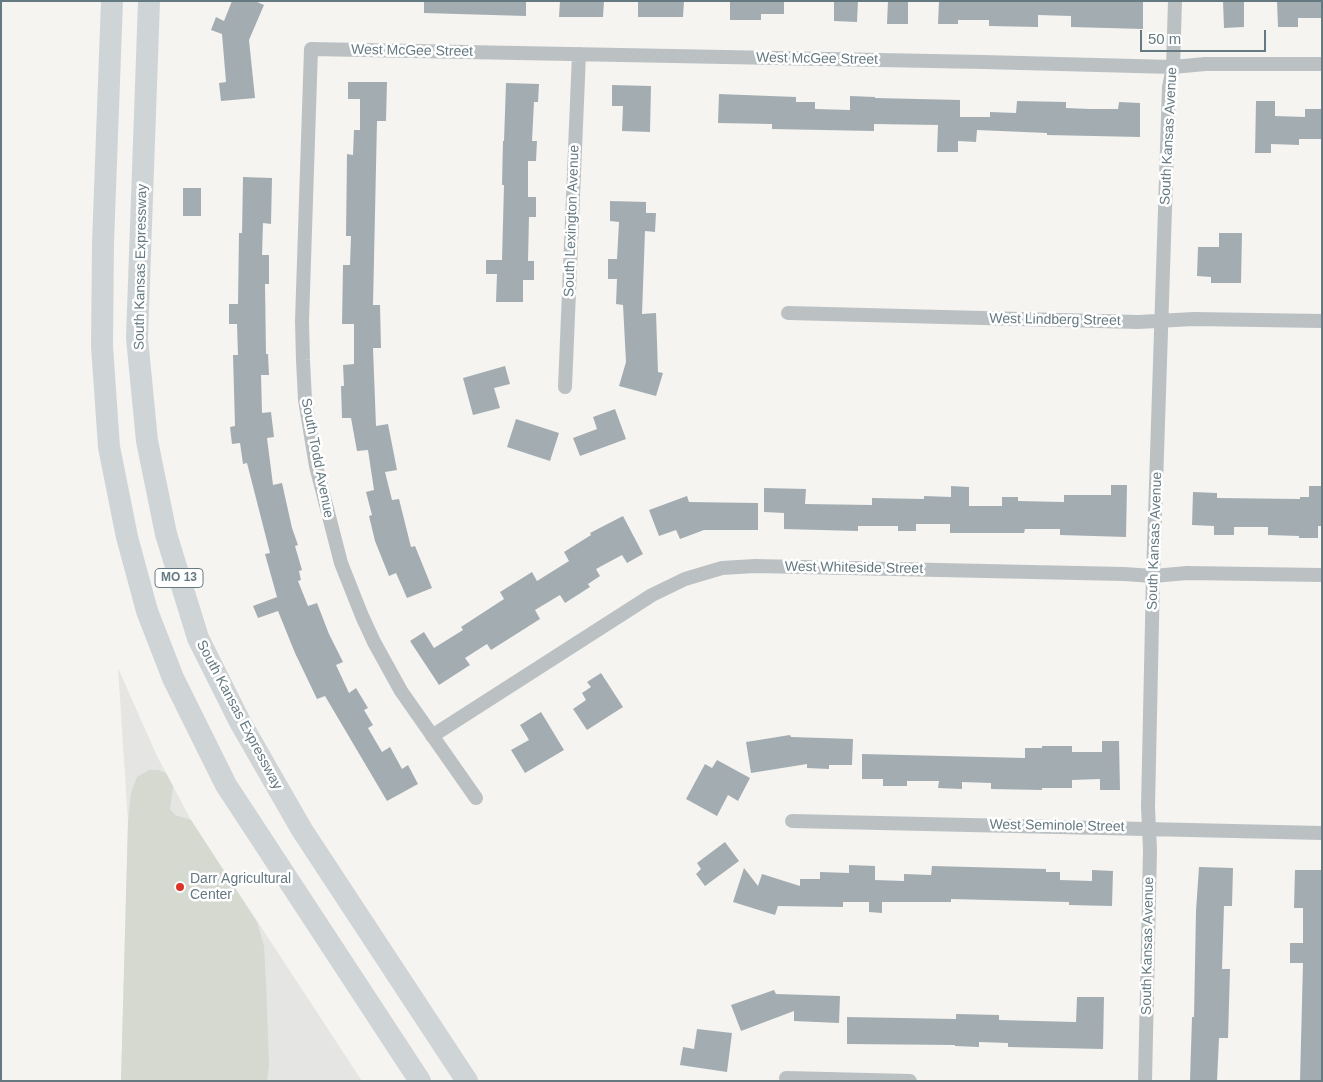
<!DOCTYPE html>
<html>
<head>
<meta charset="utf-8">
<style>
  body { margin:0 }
  #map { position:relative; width:1323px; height:1082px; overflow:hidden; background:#f5f4f1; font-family:Arial,sans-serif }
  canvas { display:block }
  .frame { position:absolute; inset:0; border:2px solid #657981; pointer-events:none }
  .scale { position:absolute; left:1140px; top:30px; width:126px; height:22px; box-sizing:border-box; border:2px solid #657981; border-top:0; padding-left:6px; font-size:15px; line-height:18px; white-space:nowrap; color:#657981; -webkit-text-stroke:4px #fff; paint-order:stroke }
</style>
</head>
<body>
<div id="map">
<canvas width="1323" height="1082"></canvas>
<div class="frame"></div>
<div class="scale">50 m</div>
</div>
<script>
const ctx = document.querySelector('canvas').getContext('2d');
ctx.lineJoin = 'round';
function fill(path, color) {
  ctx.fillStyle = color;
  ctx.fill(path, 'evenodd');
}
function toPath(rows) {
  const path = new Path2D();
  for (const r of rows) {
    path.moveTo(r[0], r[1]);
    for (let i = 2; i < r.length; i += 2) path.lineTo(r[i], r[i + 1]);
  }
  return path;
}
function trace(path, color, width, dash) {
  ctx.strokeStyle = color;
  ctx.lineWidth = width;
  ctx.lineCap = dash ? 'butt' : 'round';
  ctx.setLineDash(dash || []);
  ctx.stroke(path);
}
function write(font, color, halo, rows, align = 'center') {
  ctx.font = font + ' Arial,sans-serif';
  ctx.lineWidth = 5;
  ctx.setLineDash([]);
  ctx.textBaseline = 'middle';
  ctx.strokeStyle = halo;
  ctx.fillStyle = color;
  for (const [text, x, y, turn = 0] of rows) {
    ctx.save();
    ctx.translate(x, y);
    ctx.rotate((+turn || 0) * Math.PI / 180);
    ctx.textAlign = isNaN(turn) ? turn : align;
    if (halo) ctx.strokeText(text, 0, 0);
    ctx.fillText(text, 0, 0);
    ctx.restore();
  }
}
fill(toPath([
  [118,668,157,756,191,820,362,1081,121,1081,128,822]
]), '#e5e6e4');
fill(toPath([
  [149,770,158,770,166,773,173,786,170,809,175,815,191,820,257,922,264,946,266,982,269,1065,267,1081,121,1081,128,822,131,793,137,777]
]), '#d5d9d0');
fill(toPath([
  [232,1,255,1,264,5,249,40,255,98,221,101,219,83,226,82,222,34,211,30,216,17,224,21],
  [424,1,526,1,526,16,424,13],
  [560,1,604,1,603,17,559,17],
  [638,1,684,1,683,17,638,17],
  [730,1,784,1,784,14,761,14,761,20,730,20],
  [834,1,858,1,857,22,834,21],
  [888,1,908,1,908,24,887,24],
  [939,1,1143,1,1143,29,1071,27,1071,16,1038,15,1038,27,989,26,989,20,958,20,958,24,938,24],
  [1223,1,1244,1,1244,27,1224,28],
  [1277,1,1322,1,1322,18,1298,18,1298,27,1278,27],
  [348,82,387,82,386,121,377,121,373,305,380,305,381,348,373,348,376,426,388,424,397,470,385,472,392,500,399,499,411,547,415,546,432,588,407,598,396,573,389,576,375,541,369,516,372,515,366,492,374,490,368,450,357,451,351,418,342,418,341,386,344,386,343,365,354,364,354,324,342,324,343,265,350,265,351,236,346,236,347,154,353,155,354,130,360,130,360,99,348,99],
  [506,83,539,84,538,102,534,102,532,141,537,141,536,161,528,161,528,197,536,197,536,217,529,217,528,261,534,261,534,280,523,280,523,302,496,302,497,274,486,274,486,260,502,260,504,185,502,185,503,141,504,141],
  [612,85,651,86,650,132,622,131,623,106,612,106],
  [719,94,796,97,796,102,815,102,815,109,850,110,850,96,875,97,875,98,960,100,960,117,990,117,990,112,1016,113,1017,101,1066,102,1066,108,1090,109,1118,109,1119,102,1140,103,1140,137,1047,135,1047,133,977,130,976,142,958,141,958,152,937,152,938,125,874,124,874,131,772,129,772,124,718,123],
  [1256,101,1275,101,1275,116,1305,117,1305,109,1322,109,1322,139,1299,139,1299,145,1271,144,1271,153,1255,153],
  [243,177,272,178,271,224,263,223,262,255,269,255,269,284,265,284,266,354,268,354,269,375,261,375,262,413,271,412,274,437,267,438,273,485,282,483,292,528,298,545,295,546,302,570,299,571,301,580,298,581,308,606,317,603,329,634,343,662,336,665,349,693,356,688,368,708,364,710,373,725,368,728,382,752,390,747,402,769,408,765,418,784,387,801,325,696,317,699,295,653,278,611,258,618,253,606,277,597,265,554,270,553,247,463,243,464,240,443,232,444,230,427,235,426,233,355,238,355,237,324,229,324,229,304,238,304,239,233,242,233],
  [183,188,201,188,201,216,183,216],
  [610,201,646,202,646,213,656,213,655,232,645,231,642,314,656,313,658,372,663,373,656,396,619,386,626,362,623,305,616,304,617,279,608,279,608,259,617,259,619,222,610,221],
  [1219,233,1242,233,1241,283,1211,283,1211,277,1197,276,1198,247,1219,247],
  [505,366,510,384,494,388,500,408,473,415,463,378],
  [615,409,626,439,580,456,573,438,597,429,593,417],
  [516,419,559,433,550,461,507,447],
  [1111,485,1127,485,1126,537,1060,535,1060,529,1025,529,1024,533,950,533,950,524,916,524,916,531,898,531,898,526,858,526,858,531,784,529,784,513,764,512,764,488,806,489,805,504,872,505,872,498,924,499,924,496,951,497,951,486,969,487,969,506,1002,506,1002,497,1018,497,1018,501,1064,502,1064,495,1111,495],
  [1309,486,1322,486,1322,526,1318,526,1318,538,1299,538,1299,536,1268,535,1268,527,1234,527,1234,535,1214,535,1214,526,1192,525,1193,492,1217,493,1217,498,1300,499,1300,497,1309,497],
  [687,496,689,502,758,503,758,530,704,530,680,539,676,530,659,536,649,510],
  [623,516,643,554,627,563,622,555,596,569,600,576,588,584,590,587,565,603,560,595,535,610,540,619,491,650,487,644,465,658,470,665,439,685,410,641,424,632,434,648,463,630,461,627,504,599,500,592,532,572,537,581,569,561,564,552,591,535,590,533],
  [601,673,623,707,587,730,573,709,586,700,582,693,591,687,587,682],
  [541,712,564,750,525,773,511,750,529,740,520,725],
  [790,735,791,737,853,739,852,765,829,765,829,769,807,768,807,764,751,773,746,742],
  [1102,741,1119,741,1120,790,1100,790,1100,779,1072,780,1072,788,1042,788,1042,790,991,789,991,783,962,782,962,789,938,788,939,781,907,781,907,786,883,786,883,779,862,779,862,754,1025,758,1025,748,1042,748,1042,746,1072,746,1072,752,1102,752],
  [717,760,750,778,738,801,728,795,717,816,686,799,705,764,712,768],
  [725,842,739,861,705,886,696,874,701,869,697,863],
  [849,865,875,866,875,880,904,881,904,874,931,875,932,866,1046,869,1046,872,1060,872,1060,880,1092,881,1092,870,1113,871,1112,906,1069,905,1069,902,951,899,951,902,882,902,882,913,869,912,869,902,843,902,843,907,778,906,775,915,733,902,744,868,758,886,762,874,800,886,800,879,820,879,820,872,849,873],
  [1199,867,1233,868,1232,906,1224,906,1222,969,1230,969,1228,1038,1219,1038,1217,1081,1190,1081,1192,1017,1194,1017,1196,911],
  [1295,870,1322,870,1322,1081,1300,1081,1303,963,1290,963,1290,943,1303,943,1303,908,1294,908],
  [774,990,776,994,840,996,839,1023,794,1021,794,1011,741,1031,731,1005],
  [1077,997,1104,997,1103,1049,1008,1047,1008,1043,979,1042,979,1047,955,1046,955,1045,847,1044,847,1017,956,1019,956,1014,999,1015,999,1020,1076,1022],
  [697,1029,732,1033,727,1072,680,1065,683,1047,694,1049]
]), '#a3adb1');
trace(toPath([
  [788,313,1138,322,1194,319,1322,321],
  [565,387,579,54],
  [432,736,652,595,685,579,722,568,755,566,1124,574,1153,576,1187,573,1322,575],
  [476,798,401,691,374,642,362,616,341,563,316,466,305,400,303,360,302,321,311,49,983,62,1173,67,1205,64,1322,64],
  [792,821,1322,833],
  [786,1078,910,1081],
  [1145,1081,1150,850,1148,807,1153,576,1169,87,1173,67,1175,1]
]), '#bbc1c3', 14);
trace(toPath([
  [112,1,103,243,102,346,109,447,127,537,147,611,173,678,226,785,420,1081],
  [149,1,137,338,147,441,166,534,198,638,240,722,302,830,467,1081]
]), '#cfd5d7', 22);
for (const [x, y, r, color] of [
  [180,887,5,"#db342b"]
]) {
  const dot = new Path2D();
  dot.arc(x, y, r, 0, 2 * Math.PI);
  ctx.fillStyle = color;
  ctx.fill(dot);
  trace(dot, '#fff', 2);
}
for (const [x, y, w] of [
  [179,578,48]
]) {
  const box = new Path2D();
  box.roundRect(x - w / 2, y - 9.5, w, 19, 4);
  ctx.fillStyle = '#fff';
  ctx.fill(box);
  trace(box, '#657981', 1);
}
write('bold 12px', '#657981', null, [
  ["MO 13",179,578]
]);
write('14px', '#657981', '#fff', [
  ["West McGee Street",412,51,1],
  ["West McGee Street",817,59,1],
  ["South Kansas Avenue",1169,136,-87],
  ["South Lexington Avenue",572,221,-88],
  ["South Kansas Expressway",141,267,-89],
  ["West Lindberg Street",1055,320,1],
  ["South Todd Avenue",317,458,79],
  ["South Kansas Avenue",1155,541,-88],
  ["West Whiteside Street",854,568,1],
  ["South Kansas Expressway",239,715,62],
  ["West Seminole Street",1057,826,1],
  ["South Kansas Avenue",1148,946,-89]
]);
write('14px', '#657981', '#fff', [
  ["Darr Agricultural",190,879],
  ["Center",190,895]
], 'left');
</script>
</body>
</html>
